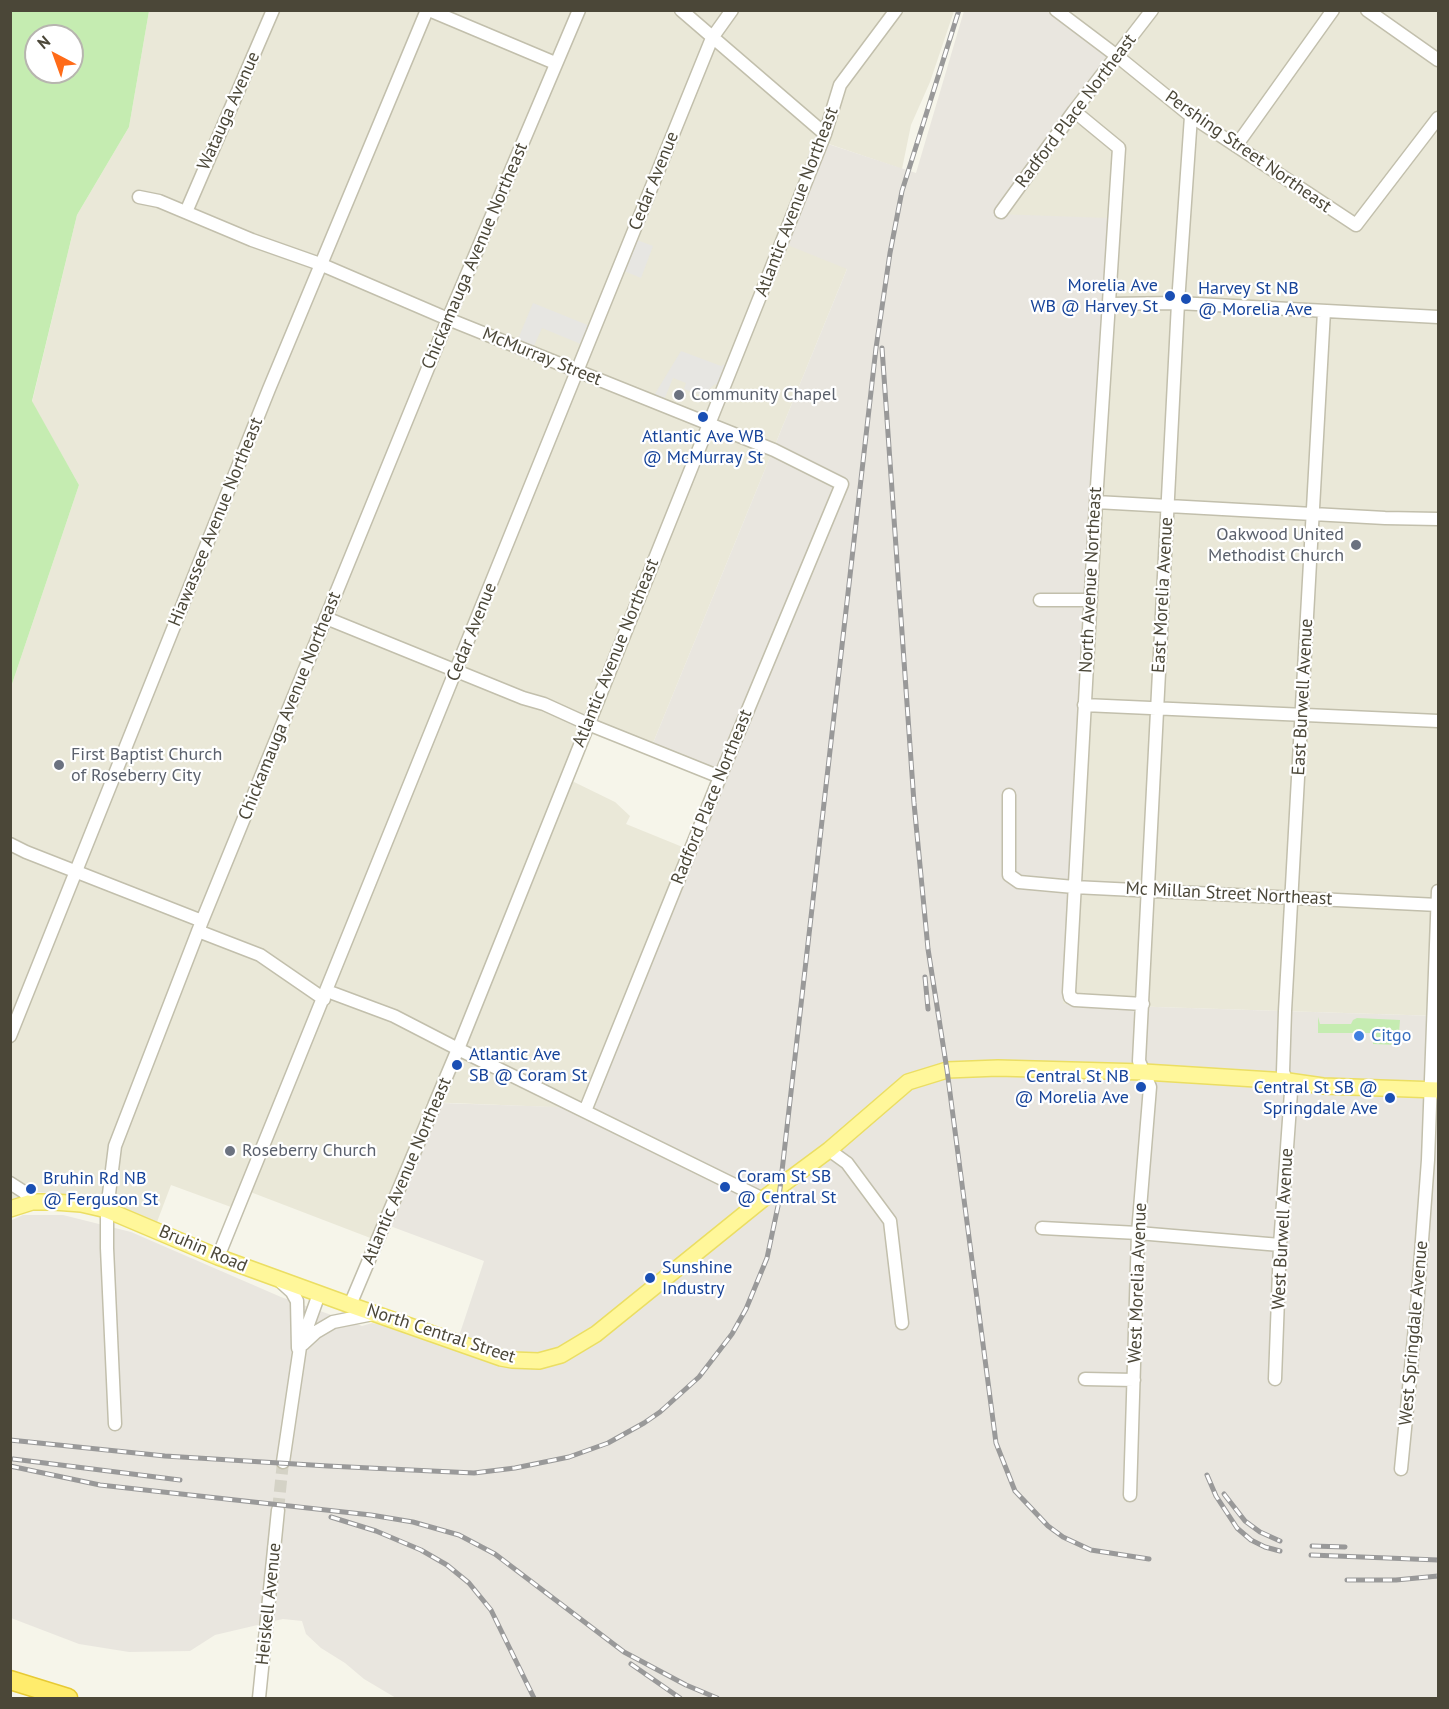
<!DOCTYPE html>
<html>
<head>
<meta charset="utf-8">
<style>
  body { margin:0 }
  #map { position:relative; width:1449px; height:1709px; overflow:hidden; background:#f6f5ea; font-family:"PT Sans",sans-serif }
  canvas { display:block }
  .frame { position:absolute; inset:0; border:12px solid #4b4738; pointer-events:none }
  .north { position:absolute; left:24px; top:24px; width:60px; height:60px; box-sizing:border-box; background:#fff; border:2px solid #b7b5af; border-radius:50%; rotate:319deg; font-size:16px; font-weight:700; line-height:24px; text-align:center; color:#4b4738 }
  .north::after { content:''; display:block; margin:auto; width:21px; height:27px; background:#ff6b18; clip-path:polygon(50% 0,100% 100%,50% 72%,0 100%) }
</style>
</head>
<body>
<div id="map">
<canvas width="1449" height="1709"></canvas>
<div class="frame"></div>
<div class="north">N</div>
</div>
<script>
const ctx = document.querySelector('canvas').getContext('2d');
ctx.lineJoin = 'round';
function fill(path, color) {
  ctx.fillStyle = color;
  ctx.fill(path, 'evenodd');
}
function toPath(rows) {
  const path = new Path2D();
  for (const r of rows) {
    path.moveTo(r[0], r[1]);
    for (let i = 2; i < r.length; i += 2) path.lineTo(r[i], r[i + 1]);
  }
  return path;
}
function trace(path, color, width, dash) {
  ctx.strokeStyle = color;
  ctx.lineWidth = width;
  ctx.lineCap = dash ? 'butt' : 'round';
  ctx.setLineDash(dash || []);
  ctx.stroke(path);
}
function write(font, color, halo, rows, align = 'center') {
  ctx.font = font + ' "PT Sans",sans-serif';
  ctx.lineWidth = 4.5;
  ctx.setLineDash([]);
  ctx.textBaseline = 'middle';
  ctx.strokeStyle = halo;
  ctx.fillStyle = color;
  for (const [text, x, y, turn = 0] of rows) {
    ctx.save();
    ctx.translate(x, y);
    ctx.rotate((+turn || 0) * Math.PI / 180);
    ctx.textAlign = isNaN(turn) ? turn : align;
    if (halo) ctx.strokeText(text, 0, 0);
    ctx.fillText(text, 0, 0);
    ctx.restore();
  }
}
fill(toPath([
  [149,11,954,11,930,82,911,125,902,169,826,143,847,269,651,748,594,724,572,781,615,802,630,816,626,824,685,848,583,1099,575,1108,427,1102,373,1239,240,1188,231,1207,171,1185,157,1222,90,1197,38,1192,11,1200,11,687,79,485,32,402,77,215,129,127],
  [1048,11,1438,11,1438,1016,1063,1004,1085,614,995,214,1110,59]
]), '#eae8d8');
fill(toPath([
  [964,11,1048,11,1110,58,996,214,1108,218,1063,1004,1438,1016,1438,1698,396,1698,364,1679,345,1663,321,1648,306,1634,302,1621,283,1619,215,1635,190,1651,129,1652,79,1644,11,1618,10,1221,23,1215,63,1215,131,1232,281,1297,362,1326,372,1323,393,1327,455,1348,484,1261,390,1226,440,1103,589,1108,724,777,651,748,847,269,785,244,825,143,916,173]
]), '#e9e6df');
fill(toPath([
  [11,10,149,11,129,127,77,215,32,401,79,485,11,687],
  [36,36,72,36,72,72,36,72],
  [1318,1017,1320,1024,1351,1024,1353,1020,1357,1018,1400,1020,1398,1045,1373,1044,1373,1033,1318,1033]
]), '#c5ecb1');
fill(toPath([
  [637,240,653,246,641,278,624,271],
  [533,303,590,326,583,345,542,328,532,350,516,344],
  [681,351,721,366,730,362,719,386,715,384,702,396,684,389,686,383,673,378,664,400,653,397]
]), '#e7e6e2');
trace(toPath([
  [278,1510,283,1462]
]), '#d4d2c6', 12, [12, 6]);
const minor = toPath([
  [429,10,555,63],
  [681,10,825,134],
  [1056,10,1117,56,1191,116,1356,225,1438,118],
  [1367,10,1438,60],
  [1074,111,1119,148,1096,502,1069,992,1070,997,1075,1000,1143,1004],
  [1236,146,1333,10],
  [139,197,159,201,252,240,320,264,448,319,774,450,842,484,720,777,585,1111],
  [186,212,273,10],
  [1001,212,1074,111,1152,10],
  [1108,304,1178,303,1438,317],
  [1096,502,1385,518,1438,519],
  [1040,600,1091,600],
  [326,618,523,698,544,704,588,724,720,777],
  [1084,705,1438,721],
  [1009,795,1009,875,1019,882,1074,887,1438,905],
  [10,844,26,852,202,921],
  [198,931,260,955,324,999],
  [327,991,394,1016,458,1049,763,1199],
  [10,1036,269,389,427,10],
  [829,1150,847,1163,890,1221,902,1323],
  [10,1183,24,1192,32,1202],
  [1042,1228,1138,1233,1280,1245],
  [218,1257,712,38,732,10],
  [281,1282,292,1292,297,1301,298,1348],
  [350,1305,458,1049,709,424,825,134,840,85,896,10],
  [303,1344,316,1332,333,1322,373,1314],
  [1085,1379,1134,1380],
  [1275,1379,1280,1245,1291,1092,1283,1072,1285,1011,1324,311],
  [115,1424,107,1248,107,1210,115,1146,202,921,448,319,579,10],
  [283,1462,300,1347,319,1294],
  [1401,1469,1417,1307,1428,1160,1438,891],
  [1130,1495,1138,1233,1150,1087,1139,1061,1178,303,1191,116],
  [259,1698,278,1510]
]);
const major = toPath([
  [10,1209,32,1202,54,1202,81,1204,107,1210,218,1257,350,1305,501,1358,512,1360,539,1361,561,1355,596,1334,763,1199,829,1150,908,1082,947,1070,998,1068,1144,1072,1288,1081,1323,1086,1438,1090]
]);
const highway = toPath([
  [10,1680,68,1698]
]);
trace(minor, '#c2bfac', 15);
trace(major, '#ebde63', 18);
trace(highway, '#e7ca34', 21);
trace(minor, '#fff', 12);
trace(major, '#fff79a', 15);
trace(highway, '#ffec6c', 18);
const rail = toPath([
  [882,348,914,803,928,949,947,1070,996,1443,1015,1491,1048,1526,1063,1537,1091,1550,1149,1559],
  [925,977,928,1009],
  [10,1440,165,1456,328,1466,474,1473,515,1468,569,1457,608,1443,644,1423,660,1412,699,1377,732,1334,746,1309,767,1258,778,1206,876,348,890,253,902,191,959,10],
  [13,1459,180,1480],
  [10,1466,100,1485,371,1515,413,1522,459,1535,495,1554,624,1652,686,1685,717,1698],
  [1207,1475,1216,1496,1237,1528,1251,1540,1265,1547,1280,1551],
  [1224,1494,1245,1521,1260,1532,1280,1541],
  [331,1517,376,1531,421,1550,447,1565,469,1583,491,1610,534,1698],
  [1312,1546,1345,1547],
  [1311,1555,1438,1560],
  [1347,1580,1396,1580,1438,1576],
  [631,1664,680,1698]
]);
trace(rail, '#999', 5);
trace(rail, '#fff', 3, [9]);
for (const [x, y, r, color] of [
  [1170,296,6,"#1a4fb4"],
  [1186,299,6,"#1a4fb4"],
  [679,395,6,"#6b7280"],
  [703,417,6,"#1a4fb4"],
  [1356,545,6,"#6b7280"],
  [59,765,6,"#6b7280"],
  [1359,1036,6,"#3f7fe0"],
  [457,1065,6,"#1a4fb4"],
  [1141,1087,6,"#1a4fb4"],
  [1390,1098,6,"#1a4fb4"],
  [230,1151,6,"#6b7280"],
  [725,1187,6,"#1a4fb4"],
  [31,1189,6,"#1a4fb4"],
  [650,1278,6,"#1a4fb4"]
]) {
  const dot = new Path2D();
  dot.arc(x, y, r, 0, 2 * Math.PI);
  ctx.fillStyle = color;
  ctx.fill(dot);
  trace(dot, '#fff', 2);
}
write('18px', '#4b4738', '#fff', [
  ["Watauga Avenue",229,111,-66],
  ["Radford Place Northeast",1076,111,-53],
  ["Pershing Street Northeast",1248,152,35],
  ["Cedar Avenue",654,181,-68],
  ["Atlantic Avenue Northeast",797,202,-69],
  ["Chickamauga Avenue Northeast",475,256,-67],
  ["McMurray Street",542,357,22],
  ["Hiawassee Avenue Northeast",216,522,-68],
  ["North Avenue Northeast",1091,580,-87],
  ["East Morelia Avenue",1163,595,-87],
  ["Cedar Avenue",472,632,-68],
  ["Atlantic Avenue Northeast",616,653,-68],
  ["East Burwell Avenue",1303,697,-87],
  ["Chickamauga Avenue Northeast",290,706,-68],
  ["Radford Place Northeast",712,797,-68],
  ["Mc Millan Street Northeast",1229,894,3],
  ["Atlantic Avenue Northeast",407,1171,-67],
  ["West Burwell Avenue",1283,1229,-87],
  ["Bruhin Road",203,1249,23],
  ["West Morelia Avenue",1138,1283,-88],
  ["West Springdale Avenue",1414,1333,-85],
  ["North Central Street",441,1334,18],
  ["Heiskell Avenue",269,1604,-84]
]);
write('18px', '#164399', '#fff', [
  ["Morelia Ave",1158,286,"right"],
  ["WB @ Harvey St",1158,307,"right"],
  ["Harvey St NB",1198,289],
  ["@ Morelia Ave",1198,310],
  ["Atlantic Ave WB",703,437,"center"],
  ["@ McMurray St",703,458,"center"],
  ["Atlantic Ave",469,1055],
  ["SB @ Coram St",469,1076],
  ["Central St NB",1129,1077,"right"],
  ["@ Morelia Ave",1129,1098,"right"],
  ["Central St SB @",1378,1088,"right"],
  ["Springdale Ave",1378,1109,"right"],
  ["Coram St SB",737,1177],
  ["@ Central St",737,1198],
  ["Bruhin Rd NB",43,1179],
  ["@ Ferguson St",43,1200],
  ["Sunshine",662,1268],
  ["Industry",662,1289]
], 'left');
write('18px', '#5b616d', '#fff', [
  ["Community Chapel",691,395],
  ["Oakwood United",1344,535,"right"],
  ["Methodist Church",1344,556,"right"],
  ["First Baptist Church",71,755],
  ["of Roseberry City",71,776],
  ["Roseberry Church",242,1151]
], 'left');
write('18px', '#366cbe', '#fff', [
  ["Citgo",1371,1036]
], 'left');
</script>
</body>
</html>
